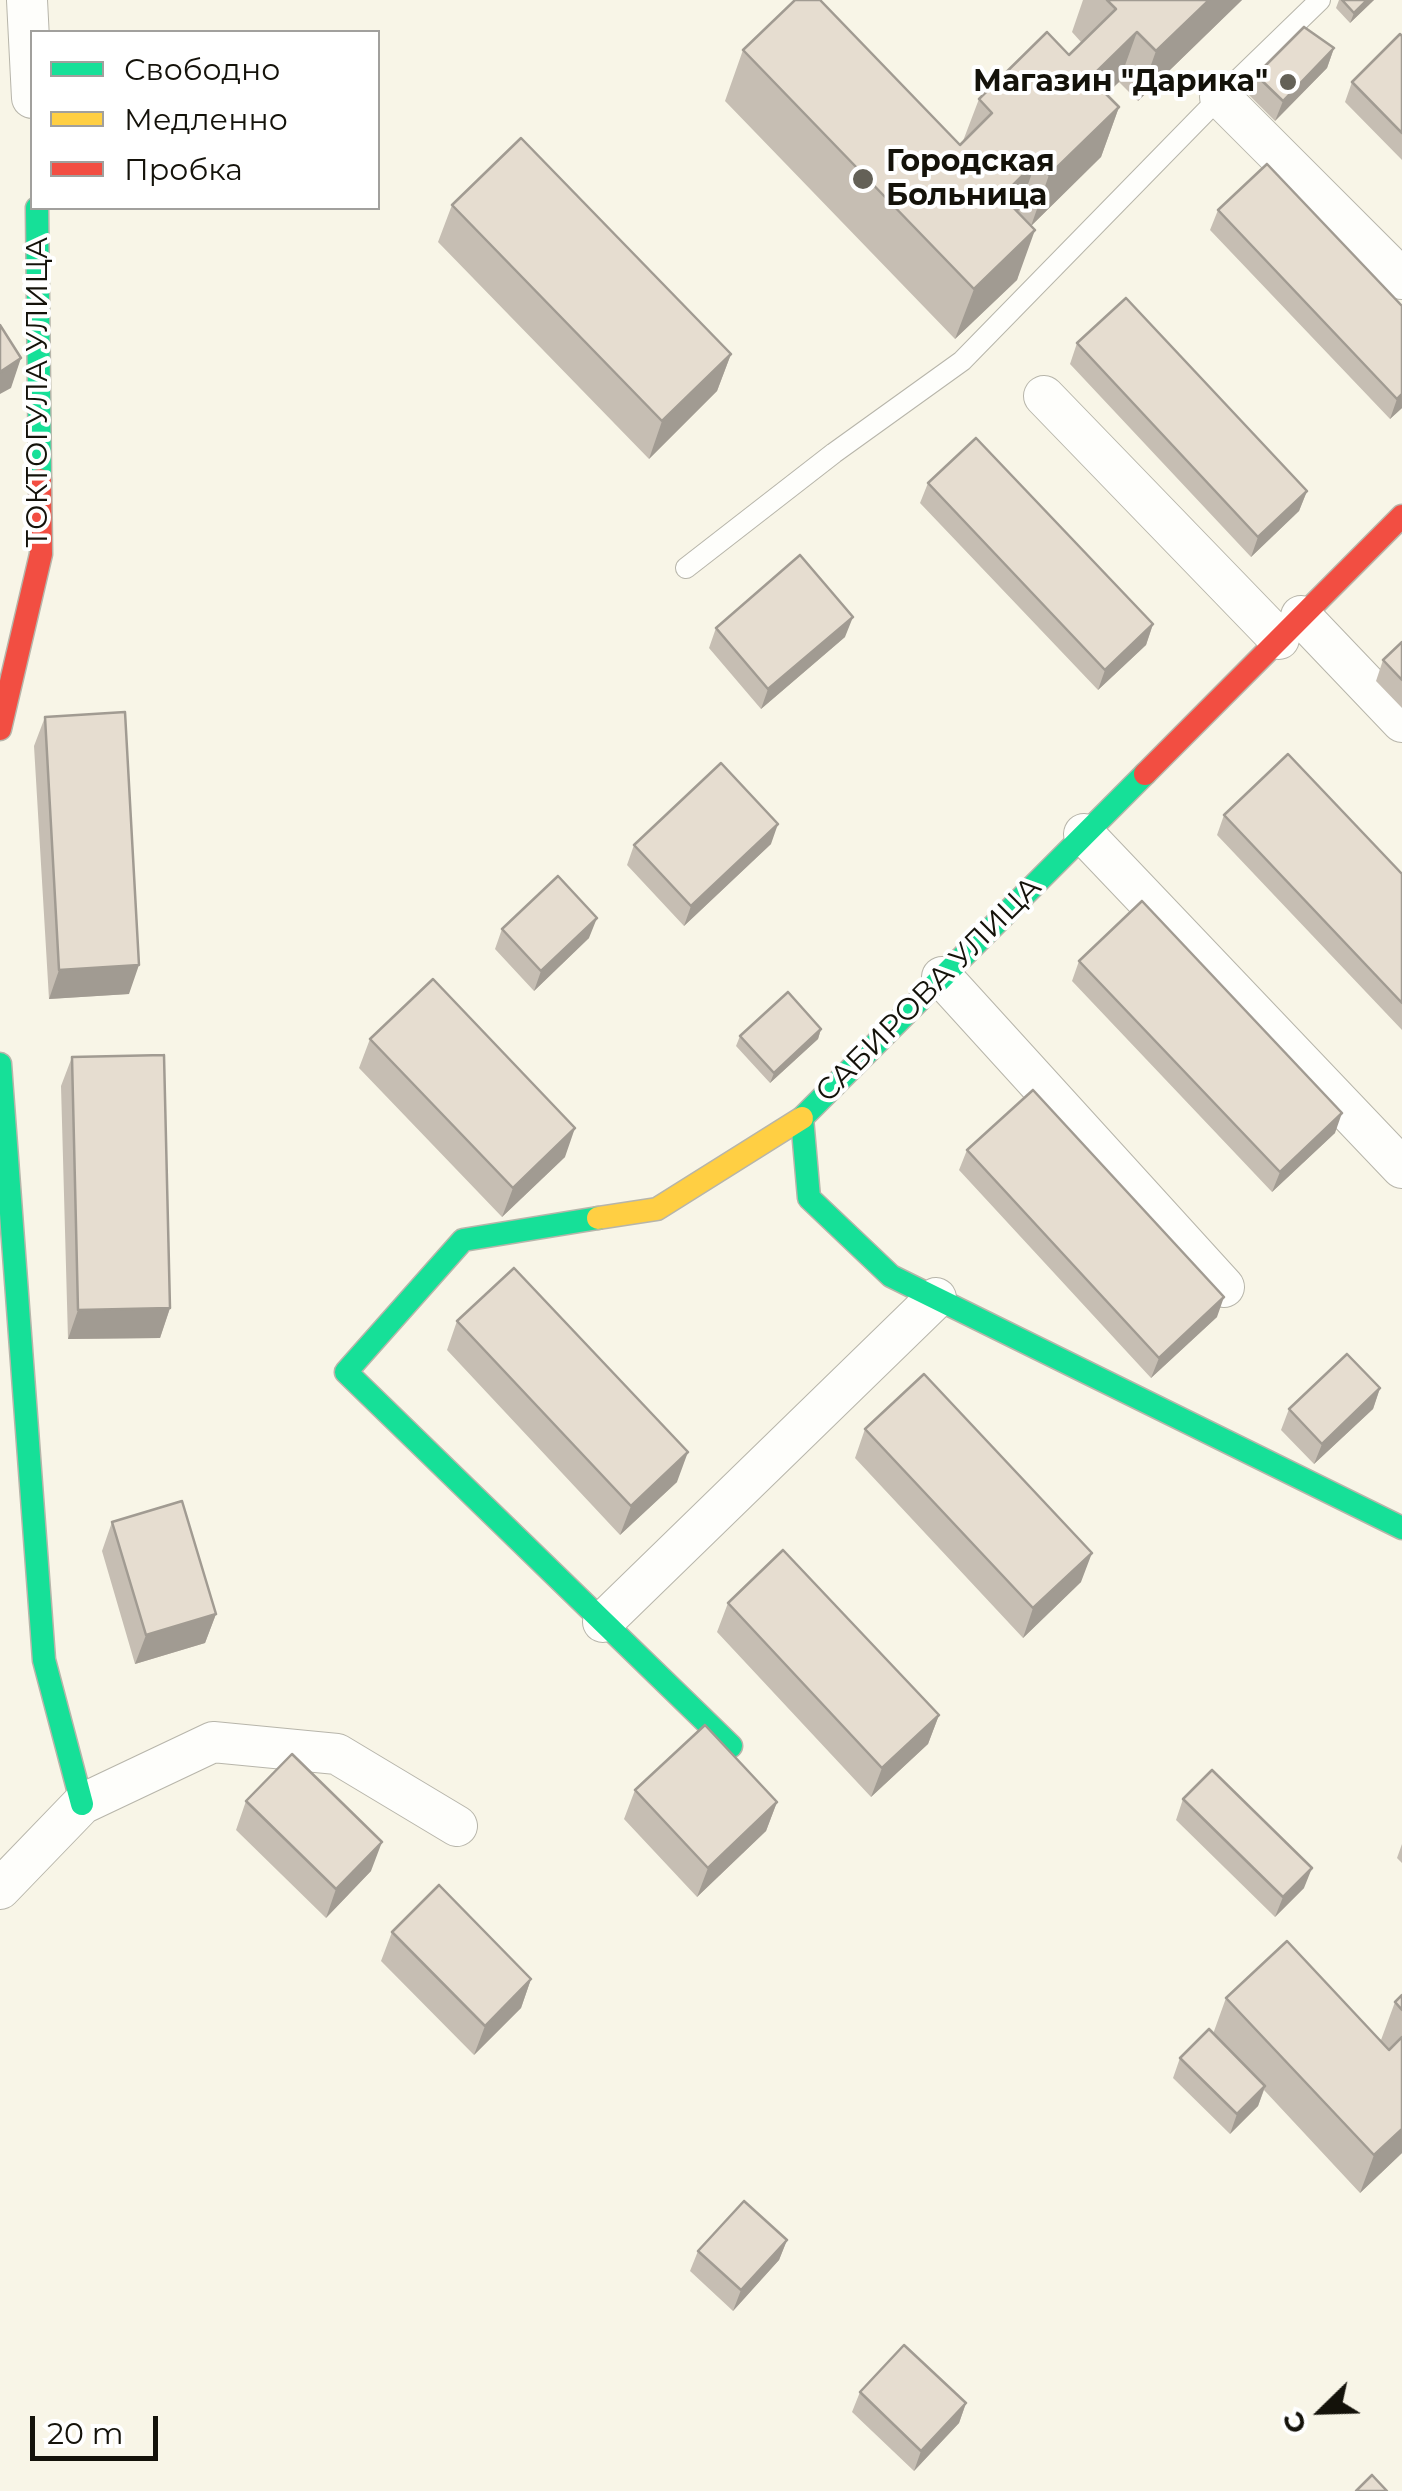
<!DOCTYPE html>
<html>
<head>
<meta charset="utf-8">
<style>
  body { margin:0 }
  #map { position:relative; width:1402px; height:2491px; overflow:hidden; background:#f8f5e7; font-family:Montserrat,sans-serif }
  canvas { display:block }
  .legend { position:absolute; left:30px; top:30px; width:350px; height:180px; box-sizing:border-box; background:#fff; border:2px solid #a1a09d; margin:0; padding:12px 18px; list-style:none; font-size:30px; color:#14120a }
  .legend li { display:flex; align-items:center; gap:20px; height:50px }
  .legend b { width:50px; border:2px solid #a1a09d }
  .north { position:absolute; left:1272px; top:2361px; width:100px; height:100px; -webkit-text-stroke:8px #fff; paint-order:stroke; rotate:247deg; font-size:28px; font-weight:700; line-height:40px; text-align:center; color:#14120a }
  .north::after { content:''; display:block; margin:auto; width:35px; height:45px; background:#14120a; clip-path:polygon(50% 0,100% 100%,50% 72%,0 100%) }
  .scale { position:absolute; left:30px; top:2416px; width:128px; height:45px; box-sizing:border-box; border:5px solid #14120a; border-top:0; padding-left:12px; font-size:30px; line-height:35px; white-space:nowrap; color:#14120a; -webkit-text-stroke:8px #fff; paint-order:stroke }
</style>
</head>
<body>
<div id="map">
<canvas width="1402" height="2491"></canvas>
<ul class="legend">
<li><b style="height:12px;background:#16e098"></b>Свободно</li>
<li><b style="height:12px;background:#ffcf43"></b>Медленно</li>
<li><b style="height:12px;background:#f24e42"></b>Пробка</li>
</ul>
<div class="north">С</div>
<div class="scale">20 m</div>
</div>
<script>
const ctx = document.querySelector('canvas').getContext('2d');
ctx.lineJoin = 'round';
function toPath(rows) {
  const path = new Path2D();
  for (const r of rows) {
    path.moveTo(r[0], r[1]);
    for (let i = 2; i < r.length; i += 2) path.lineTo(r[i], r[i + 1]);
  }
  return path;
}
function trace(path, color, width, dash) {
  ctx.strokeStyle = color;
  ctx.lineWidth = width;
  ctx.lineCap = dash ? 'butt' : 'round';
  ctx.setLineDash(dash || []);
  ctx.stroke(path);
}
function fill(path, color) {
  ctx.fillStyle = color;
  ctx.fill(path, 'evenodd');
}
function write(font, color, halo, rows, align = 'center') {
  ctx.font = font + ' Montserrat,sans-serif';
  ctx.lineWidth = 8;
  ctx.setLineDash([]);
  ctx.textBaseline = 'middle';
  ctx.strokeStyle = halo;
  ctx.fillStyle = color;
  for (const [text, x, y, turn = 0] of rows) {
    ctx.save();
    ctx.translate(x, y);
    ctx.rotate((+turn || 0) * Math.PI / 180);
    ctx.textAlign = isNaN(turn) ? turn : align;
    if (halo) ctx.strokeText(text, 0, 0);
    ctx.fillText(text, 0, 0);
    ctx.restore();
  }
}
const lane = toPath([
  [686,568,834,453,962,361,1220,97,1320,0]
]);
const street = toPath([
  [27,0,32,98],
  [1220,97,1402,279],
  [1044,396,1279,639],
  [1301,616,1402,722],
  [1084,834,1402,1168],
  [942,977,1224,1287],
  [603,1622,936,1298],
  [0,1889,82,1804,213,1742,337,1754,457,1826]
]);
const fast = toPath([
  [37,208,40,480],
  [1145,774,802,1118,809,1198,891,1276,1402,1528],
  [0,1064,44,1660,82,1804],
  [598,1218,463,1240,346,1372,731,1746]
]);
const slow = toPath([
  [598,1218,657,1209,802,1118]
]);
const jam = toPath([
  [0,729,41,554,40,480],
  [1145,774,1402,516]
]);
trace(lane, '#b7b5aa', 22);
trace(street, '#b7b5aa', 42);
trace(fast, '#b7b5aa', 25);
trace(slow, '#b7b5aa', 25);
trace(jam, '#b7b5aa', 25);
trace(lane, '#fefefb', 20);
trace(street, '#fefefb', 40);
trace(fast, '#16e098', 22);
trace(slow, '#ffcf43', 22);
trace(jam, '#f24e42', 22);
fill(toPath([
  [1083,0,1242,0,1138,101,1119,82,1106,94,1119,107,1101,157,1031,226,1017,280,955,339,725,101,743,50,960,145,963,141,979,99,1069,55,1081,42,1072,32],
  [1339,0,1374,0,1350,23,1336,8],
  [1402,36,1402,160,1345,102,1352,82],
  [1334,48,1327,68,1275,121,1249,95,1256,75],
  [452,205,731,354,717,391,649,459,438,242],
  [1218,210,1402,306,1402,408,1390,419,1210,230],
  [1077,343,1307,491,1299,511,1251,557,1070,364],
  [928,483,1153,624,1146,645,1098,690,920,503],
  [716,628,845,637,761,709,709,648],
  [1402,642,1402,708,1376,681,1383,660],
  [45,717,129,994,49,999,34,746],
  [1224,815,1402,874,1402,1030,1217,835],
  [771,844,684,926,627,865,634,845],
  [502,929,589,938,534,991,495,949],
  [1079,961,1335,1133,1272,1192,1072,981],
  [821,1029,818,1039,770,1083,736,1046,740,1036],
  [370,1039,565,1157,502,1217,359,1068],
  [72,1057,170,1308,160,1338,68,1339,61,1086],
  [967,1150,1217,1317,1151,1378,959,1170],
  [457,1321,677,1482,620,1535,447,1350],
  [1380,1388,1373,1409,1314,1464,1281,1430,1289,1409],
  [865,1429,1081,1582,1023,1638,855,1458],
  [112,1522,216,1614,205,1643,135,1664,102,1551],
  [728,1603,939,1715,928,1744,871,1797,717,1632],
  [635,1790,777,1802,766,1831,697,1897,624,1819],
  [1183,1799,1304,1888,1275,1917,1176,1820],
  [246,1801,371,1871,326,1918,236,1830],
  [1402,1844,1402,1863,1397,1858],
  [392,1932,531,1979,521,2008,474,2055,381,1961],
  [1402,1995,1402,2153,1360,2193,1264,2090,1258,2106,1230,2134,1173,2078,1180,2058,1213,2034,1226,1998,1381,2040,1395,2002],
  [787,2240,779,2260,733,2311,690,2271,698,2251],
  [860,2392,966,2403,959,2423,914,2471,852,2412]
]), '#c6beb3');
fill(toPath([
  [1209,0,1242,0,1138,101,1156,51],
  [1367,0,1374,0,1350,23,1354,13],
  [1137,32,1119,82,1072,128,1090,78],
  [1334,48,1327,68,1275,121,1283,101],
  [1119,107,1101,157,1031,226,1049,175],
  [1036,162,1018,212,1002,196],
  [1035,230,1017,280,955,339,974,289],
  [731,354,717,391,649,459,662,421],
  [21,358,11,388,0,394,0,372],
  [1402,394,1402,408,1390,419,1397,399],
  [1307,491,1299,511,1251,557,1258,537],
  [853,617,845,637,761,709,768,689],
  [1153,624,1146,645,1098,690,1105,670],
  [778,824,771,844,684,926,691,906],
  [597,918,589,938,534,991,541,971],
  [139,965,129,994,49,999,59,970],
  [821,1029,818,1039,770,1083,774,1073],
  [1342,1113,1335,1133,1272,1192,1280,1172],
  [575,1128,565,1157,502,1217,513,1188],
  [1224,1297,1217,1317,1151,1378,1159,1358],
  [170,1308,160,1338,68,1339,78,1310],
  [1380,1388,1373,1409,1314,1464,1322,1444],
  [688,1452,677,1482,620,1535,631,1506],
  [1092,1553,1081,1582,1023,1638,1033,1608],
  [216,1614,205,1643,135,1664,146,1635],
  [939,1715,928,1744,871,1797,882,1768],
  [777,1802,766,1831,697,1897,708,1868],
  [382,1842,371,1871,326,1918,336,1889],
  [1312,1868,1304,1888,1275,1917,1283,1897],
  [531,1979,521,2008,474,2055,485,2026],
  [1265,2086,1258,2106,1230,2134,1237,2114],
  [1402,2129,1402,2153,1360,2193,1374,2155],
  [787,2240,779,2260,733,2311,741,2290],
  [966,2403,959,2423,914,2471,921,2451]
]), '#a19b92');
const building = toPath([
  [795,0,820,0,960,145,992,113,979,99,1047,32,1069,55,1116,9,1107,0,1209,0,1156,51,1137,32,1090,78,1119,107,1049,175,1036,162,1002,196,1035,230,974,289,743,50,795,0],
  [1342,0,1367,0,1354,13,1342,0],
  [1304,27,1334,48,1283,101,1256,75,1304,27],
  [1400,34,1402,36,1402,133,1352,82,1400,34],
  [521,138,731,354,662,421,452,205,521,138],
  [1267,164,1402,306,1402,394,1397,399,1218,210,1267,164],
  [1126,298,1307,491,1258,537,1077,343,1126,298],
  [0,325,21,358,0,372,0,325],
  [976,438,1153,624,1105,670,928,483,976,438],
  [800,555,853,617,768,689,716,628,800,555],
  [1402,642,1402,680,1383,660,1402,642],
  [125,712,139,965,59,970,45,717,125,712],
  [1288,754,1402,874,1402,1003,1224,815,1288,754],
  [721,763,778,824,691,906,634,845,721,763],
  [558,876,597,918,541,971,502,929,558,876],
  [1142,901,1342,1113,1280,1172,1079,961,1142,901],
  [433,979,575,1128,513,1188,370,1039,433,979],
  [788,992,821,1029,774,1073,740,1036,788,992],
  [164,1055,170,1308,78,1310,72,1057,164,1055],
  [1033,1090,1224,1297,1159,1358,967,1150,1033,1090],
  [514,1268,688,1452,631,1506,457,1321,514,1268],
  [1347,1354,1380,1388,1322,1444,1289,1409,1347,1354],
  [924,1374,1092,1553,1033,1608,865,1429,924,1374],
  [182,1501,216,1614,146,1635,112,1522,182,1501],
  [783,1550,939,1715,882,1768,728,1603,783,1550],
  [705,1725,777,1802,708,1868,635,1790,705,1725],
  [292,1754,382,1842,336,1889,246,1801,292,1754],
  [1212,1770,1312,1868,1283,1897,1183,1799,1212,1770],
  [439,1885,531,1979,485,2026,392,1932,439,1885],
  [1287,1941,1389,2050,1402,2037,1402,2129,1374,2155,1226,1998,1287,1941],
  [1402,1995,1402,2010,1395,2002,1402,1995],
  [1209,2029,1265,2086,1237,2114,1180,2058,1209,2029],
  [744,2201,787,2240,741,2290,698,2251,744,2201],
  [904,2345,966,2403,921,2451,860,2392,904,2345],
  [1372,2475,1387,2491,1356,2491,1372,2475]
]);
fill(building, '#e6ddd0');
trace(building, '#a19b92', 2.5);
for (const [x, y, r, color] of [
  [1288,82,10,"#646157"],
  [863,179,12,"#646157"]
]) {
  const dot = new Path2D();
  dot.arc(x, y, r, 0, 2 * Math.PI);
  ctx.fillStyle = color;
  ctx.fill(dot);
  trace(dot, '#fff', 4);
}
write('bold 30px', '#14120a', '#fff', [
  ["Магазин \"Дарика\"",1268,82],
  ["Городская",886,162,"left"],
  ["Больница",886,196,"left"]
], 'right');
write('30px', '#14120a', '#fff', [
  ["ТОКТОГУЛА УЛИЦА",38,392,-90],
  ["САБИРОВА УЛИЦА",929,990,-45]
]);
</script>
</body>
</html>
